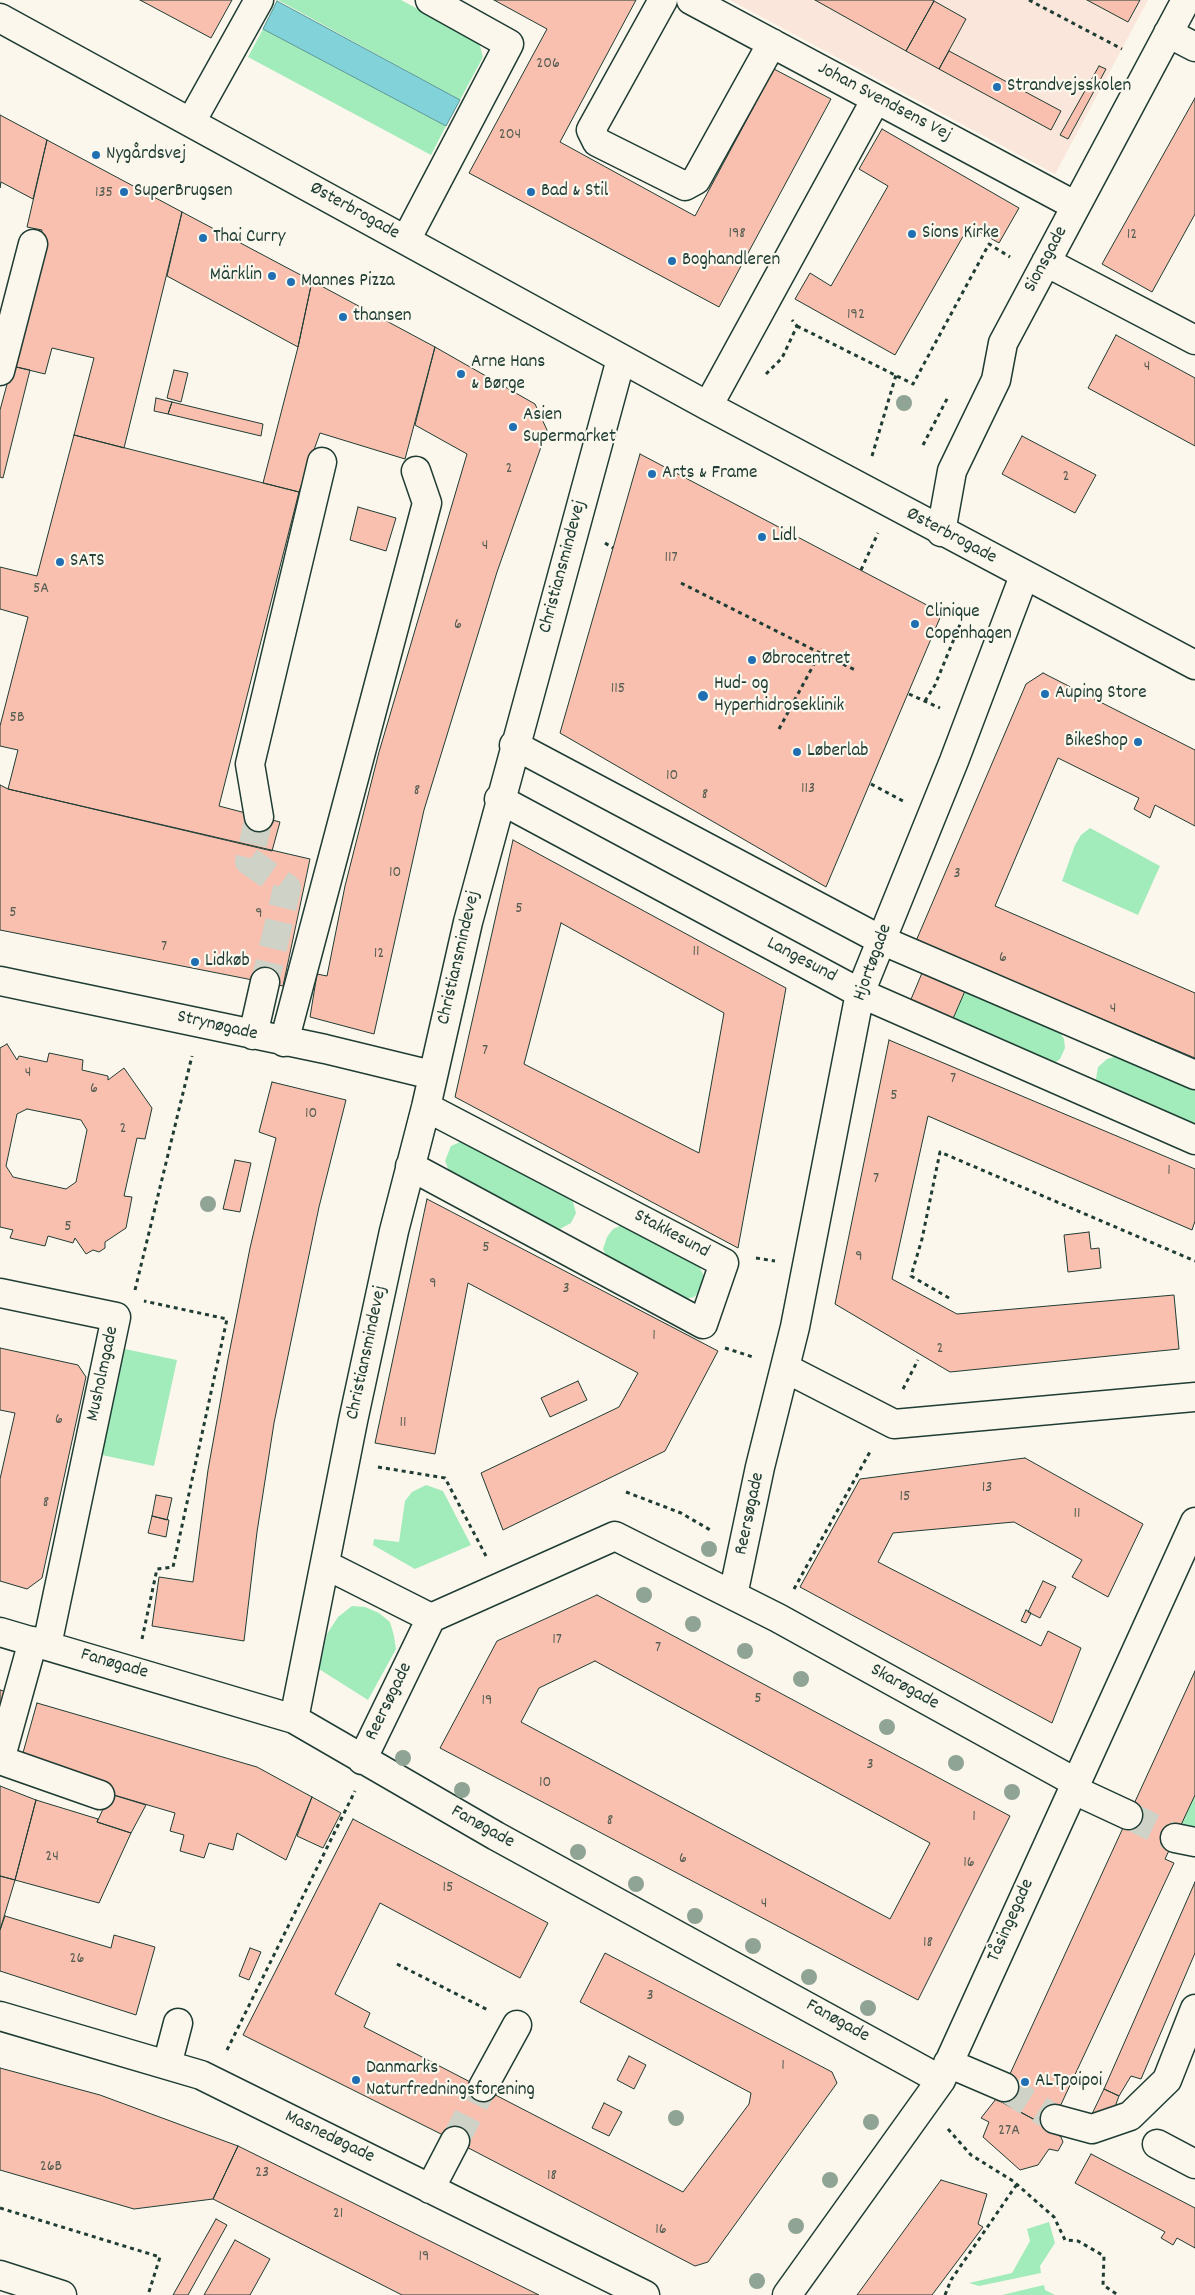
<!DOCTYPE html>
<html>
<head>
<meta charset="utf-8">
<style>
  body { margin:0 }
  canvas { display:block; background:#fbf7ec }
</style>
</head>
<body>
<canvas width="1195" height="2295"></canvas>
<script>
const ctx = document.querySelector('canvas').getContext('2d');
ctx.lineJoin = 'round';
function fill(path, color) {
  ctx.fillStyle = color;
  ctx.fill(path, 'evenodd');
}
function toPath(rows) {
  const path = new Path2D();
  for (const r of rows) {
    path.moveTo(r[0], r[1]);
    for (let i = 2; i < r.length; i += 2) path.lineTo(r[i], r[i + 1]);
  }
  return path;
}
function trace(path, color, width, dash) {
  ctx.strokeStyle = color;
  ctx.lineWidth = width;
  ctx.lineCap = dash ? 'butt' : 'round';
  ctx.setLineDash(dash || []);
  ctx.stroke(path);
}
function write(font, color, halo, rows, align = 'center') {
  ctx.font = font + ' Dekko,sans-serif';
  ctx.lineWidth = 4.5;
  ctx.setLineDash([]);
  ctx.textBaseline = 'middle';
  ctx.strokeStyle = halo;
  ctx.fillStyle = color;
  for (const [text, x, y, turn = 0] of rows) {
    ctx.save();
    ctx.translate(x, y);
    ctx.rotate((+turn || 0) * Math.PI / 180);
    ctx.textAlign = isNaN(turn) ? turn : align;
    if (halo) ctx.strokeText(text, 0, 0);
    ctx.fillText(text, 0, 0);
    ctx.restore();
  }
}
fill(toPath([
  [730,0,1148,0,1055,174]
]), '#fae6da');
fill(toPath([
  [278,0,401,0,479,42,483,57,460,100],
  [263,29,446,126,431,155,248,57],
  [1090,828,1160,866,1138,915,1062,881,1075,845,1081,835],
  [965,991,1059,1031,1064,1039,1065,1048,1060,1059,1053,1064,952,1021],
  [1117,1056,1195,1090,1195,1129,1100,1089,1096,1079,1098,1067,1107,1059],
  [467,1139,571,1195,576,1213,571,1223,560,1229,547,1226,451,1176,445,1161,451,1146],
  [622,1225,699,1266,705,1278,703,1288,694,1297,684,1299,609,1261,603,1249,607,1237,613,1229],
  [125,1349,177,1360,154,1466,102,1455],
  [426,1485,443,1491,471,1545,415,1569,373,1545,374,1539,399,1542,405,1501,412,1492],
  [352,1606,365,1607,379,1613,390,1622,394,1636,396,1649,368,1700,319,1669,327,1634,338,1617],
  [1195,1795,1195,1828,1179,1830],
  [1049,2222,1055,2243,1040,2266,1041,2273,979,2286,969,2283,1012,2273,1030,2241,1027,2229],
  [1044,2285,1045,2290,1055,2295,1002,2295]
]), '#a2ebba');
const water = toPath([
  [277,1,460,100,446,126,263,29,277,1]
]);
fill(water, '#81d3d9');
trace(water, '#5a9797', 1);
const building = toPath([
  [140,0,232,0,211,38,140,0],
  [494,0,636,0,560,142,695,216,774,69,831,99,719,307,469,173,547,29,494,0],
  [815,0,932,0,934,1,906,51,815,0],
  [1087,0,1140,0,1128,22,1087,0],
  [934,1,966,19,939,69,906,51,934,1],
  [949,51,1061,111,1051,130,939,69,949,51],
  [1099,66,1106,69,1068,139,1060,135,1099,66],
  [1195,98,1195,214,1152,292,1102,264,1195,98],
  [0,115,47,140,33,199,1,182,0,188,0,115],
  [882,129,1019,208,999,243,969,226,895,355,795,299,810,273,831,286,888,186,859,169,882,129],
  [47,140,182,212,124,448,74,435,94,358,52,348,45,374,12,366,42,230,27,227,47,140],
  [182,212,312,281,298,347,167,276,182,212],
  [312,281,435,347,405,459,320,433,299,492,263,483,298,347,312,281],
  [1116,335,1195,378,1195,446,1088,388,1116,335],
  [435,347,535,404,547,430,497,572,424,810,374,1034,310,1017,317,974,327,976,345,886,379,752,467,454,415,425,435,347],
  [12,366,30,370,3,478,0,477,0,410,12,366],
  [174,370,188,373,181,402,167,398,174,370],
  [156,398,172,402,168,414,154,411,156,398],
  [172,402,263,424,261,436,168,414,172,402],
  [74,435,299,492,219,806,280,822,272,851,8,789,18,750,0,746,0,726,28,617,0,609,0,567,37,576,74,435],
  [1022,436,1096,475,1075,513,1002,474,1022,436],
  [640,454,942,613,826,887,560,733,640,454],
  [358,507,396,518,386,551,350,540,358,507],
  [1043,673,1195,750,1195,826,1155,805,1150,818,1134,809,1139,798,1058,758,995,906,1195,993,1195,1058,916,941,1026,684,1043,673],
  [0,785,8,789,310,859,283,986,0,930,0,785],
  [513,840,786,988,738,1248,455,1097,513,840],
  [561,923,724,1013,699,1153,524,1064,561,923],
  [922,973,965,991,952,1021,909,1004,922,973],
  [889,1040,1195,1169,1195,1221,1192,1230,928,1116,892,1279,957,1314,1174,1295,1179,1349,950,1372,835,1304,889,1040],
  [7,1044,17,1060,19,1056,47,1062,49,1053,83,1060,82,1070,108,1076,108,1080,124,1068,152,1108,145,1139,137,1138,124,1196,132,1197,126,1228,105,1242,105,1248,99,1252,93,1250,86,1254,75,1238,73,1243,48,1236,45,1246,10,1238,13,1230,0,1227,0,1048,7,1044],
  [27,1109,81,1120,87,1130,76,1182,66,1189,13,1177,6,1166,17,1114,27,1109],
  [272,1082,346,1100,319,1207,274,1423,257,1532,244,1641,152,1626,159,1577,193,1582,208,1470,228,1359,250,1248,276,1138,259,1132,272,1082],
  [235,1160,251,1163,240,1212,223,1209,235,1160],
  [427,1199,718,1351,665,1451,503,1530,481,1473,619,1407,638,1373,468,1283,435,1454,375,1443,427,1199],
  [1089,1232,1091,1249,1099,1248,1101,1268,1068,1272,1064,1235,1089,1232],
  [0,1348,78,1365,86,1377,42,1578,27,1589,0,1581,0,1479,15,1413,0,1410,0,1348],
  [578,1381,587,1400,550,1417,541,1398,578,1381],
  [1025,1458,1143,1524,1108,1597,1072,1577,1082,1560,1014,1522,893,1533,878,1562,1041,1646,1048,1631,1081,1648,1052,1723,800,1587,860,1479,1025,1458],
  [156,1495,172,1498,167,1520,152,1516,156,1495],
  [152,1516,169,1520,166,1537,148,1533,152,1516],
  [1043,1581,1056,1587,1040,1618,1028,1612,1043,1581],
  [597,1595,1010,1816,918,2000,440,1748,497,1641,597,1595],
  [595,1661,930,1843,890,1919,521,1722,539,1688,595,1661],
  [1026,1610,1031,1613,1026,1623,1021,1621,1026,1610],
  [1195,1671,1195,1795,1165,1859,1174,1863,1050,2128,996,2099,1004,2087,1195,1671],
  [0,1690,7,1692,0,1714,0,1690],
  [37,1703,257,1767,312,1797,286,1860,237,1833,233,1850,209,1843,204,1858,180,1851,184,1835,170,1831,175,1813,19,1767,37,1703],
  [0,1786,36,1800,15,1880,0,1876,0,1786],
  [110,1794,146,1805,131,1833,97,1822,110,1794],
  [312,1797,341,1813,323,1848,297,1836,312,1797],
  [36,1800,98,1819,97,1822,131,1833,99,1903,15,1880,36,1800],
  [353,1819,548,1923,520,1978,380,1903,335,1994,370,2013,364,2027,683,2192,749,2104,751,2093,580,2002,605,1953,832,2072,837,2083,708,2262,695,2266,455,2141,243,2035,353,1819],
  [0,1876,15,1880,0,1930,0,1876],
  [1195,1882,1195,1953,1141,2079,1131,2076,1119,2096,1104,2089,1195,1882],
  [5,1916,111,1948,114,1935,155,1947,136,2015,0,1971,0,1930,5,1916],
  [250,1948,261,1952,249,1980,239,1976,250,1948],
  [629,2056,646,2065,634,2089,617,2080,629,2056],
  [0,2068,100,2095,238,2146,213,2199,134,2209,0,2170,0,2068],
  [1104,2089,1119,2096,1113,2112,1092,2114,1104,2089],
  [996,2099,1050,2128,1061,2137,1063,2142,1058,2151,1049,2149,1038,2165,1020,2170,983,2137,989,2122,981,2118,996,2099],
  [604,2103,622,2112,609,2136,592,2128,604,2103],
  [238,2146,539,2295,402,2295,213,2199,238,2146],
  [1091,2154,1195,2208,1195,2248,1177,2238,1173,2245,1161,2238,1165,2232,1075,2183,1091,2154],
  [941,2180,987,2194,978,2224,983,2227,932,2295,857,2295,941,2180],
  [216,2219,227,2225,188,2295,173,2295,216,2219],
  [235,2240,270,2259,250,2295,204,2295,235,2240]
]);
fill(building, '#f9c0af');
trace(building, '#1f3d34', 1);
trace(toPath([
  [259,817,249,861,287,888,265,982],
  [1128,1815,1175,1838],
  [1004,2087,1055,2119],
  [455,2141,483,2087]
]), '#cfd2c7', 28, [28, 14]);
const minor = toPath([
  [663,0,591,130,597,142,685,186,696,180,772,43],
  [691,0,1076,206],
  [0,18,708,406,1195,665],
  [1168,33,1195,47],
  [191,122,259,0],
  [406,240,509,44,430,0],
  [1046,262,1195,340],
  [0,371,33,244],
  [708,406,876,99],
  [941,532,952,471,996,380,1003,343,1186,0],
  [514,745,881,940,1195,1075],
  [499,799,860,993,1195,1140],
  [259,817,250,764,322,462],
  [0,981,325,1049,432,1075],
  [253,1035,265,982],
  [284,1042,427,503,416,471],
  [410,1166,703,1324,724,1263,426,1107],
  [0,1293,116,1317,47,1645],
  [785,1368,894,1424,1195,1397],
  [326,1565,431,1618],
  [733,1595,760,1467,795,1327,860,993,954,761,1024,576],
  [0,1632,294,1719,496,1836,941,2080],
  [294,1719,353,1421,394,1231,426,1107,468,922,621,359],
  [0,1760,33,1641],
  [0,1760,100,1795],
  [362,1760,431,1618,615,1536,778,1618,1075,1782],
  [1072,1789,1128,1815],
  [1175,1838,1195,1842],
  [0,2016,201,2075,645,2295],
  [948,2063,1004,2087],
  [167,2065,178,2023],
  [483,2087,517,2025],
  [1055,2119,1092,2129,1130,2116,1167,2080,1195,2009],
  [1157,2144,1195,2164],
  [430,2189,455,2141],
  [0,2275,62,2295],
  [787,2295,941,2080,1195,1522]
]);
trace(minor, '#1f3d34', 31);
trace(toPath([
  [1029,0,1122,49],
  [797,326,913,384,989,244,1010,257],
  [766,374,782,358,797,326,792,320],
  [923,445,948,397],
  [872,456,896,375],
  [605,543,613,548],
  [861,570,878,533],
  [681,583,820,653,822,649],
  [909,694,940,708],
  [925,701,935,685,961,622],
  [779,729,820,653,855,670],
  [871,784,903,801],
  [756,1258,775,1261],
  [135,1290,192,1056],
  [949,1298,911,1276,922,1239,940,1152,1195,1261],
  [725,1348,753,1357],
  [903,1389,918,1360],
  [378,1467,445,1478,486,1556],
  [626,1492,681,1513,712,1531],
  [794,1589,871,1450],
  [142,1639,157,1569,173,1567,227,1319,144,1301],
  [397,1964,488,2010],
  [227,2050,355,1791],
  [948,2129,971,2155,1013,2181,1054,2217,1065,2240,1078,2241,1104,2256,1103,2285,1118,2295],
  [0,2208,160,2257,148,2295],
  [945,2295,951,2280,1017,2184]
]), '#1f3d34', 3, [4, 4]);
trace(minor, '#fbf7ec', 28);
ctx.fillStyle = '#90a496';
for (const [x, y] of [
  [904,403],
  [208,1204],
  [709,1549],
  [644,1595],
  [693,1624],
  [745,1651],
  [801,1679],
  [887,1727],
  [403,1758],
  [956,1763],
  [462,1790],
  [1012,1792],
  [578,1852],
  [636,1884],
  [695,1916],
  [753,1946],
  [809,1977],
  [868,2008],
  [676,2118],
  [871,2122],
  [830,2180],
  [796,2226],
  [757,2281]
]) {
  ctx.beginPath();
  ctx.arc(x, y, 8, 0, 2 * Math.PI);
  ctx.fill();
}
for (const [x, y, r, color] of [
  [997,87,5,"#1f6fb2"],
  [96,155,5,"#1f6fb2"],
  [124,192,5,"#1f6fb2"],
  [531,192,5,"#1f6fb2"],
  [912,234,5,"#1f6fb2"],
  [203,238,5,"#1f6fb2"],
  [672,261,5,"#1f6fb2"],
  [272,276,5,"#1f6fb2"],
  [291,282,5,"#1f6fb2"],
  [343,317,5,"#1f6fb2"],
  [461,374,5,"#1f6fb2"],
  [513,427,5,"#1f6fb2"],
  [652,474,5,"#1f6fb2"],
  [762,537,5,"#1f6fb2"],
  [60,562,5,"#1f6fb2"],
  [915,624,5,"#1f6fb2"],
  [752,660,5,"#1f6fb2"],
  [1045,694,5,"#1f6fb2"],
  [703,696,6,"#1f6fb2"],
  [1138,742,5,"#1f6fb2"],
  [797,752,5,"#1f6fb2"],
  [195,962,5,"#1f6fb2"],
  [356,2080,5,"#1f6fb2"],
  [1025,2082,5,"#1f6fb2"]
]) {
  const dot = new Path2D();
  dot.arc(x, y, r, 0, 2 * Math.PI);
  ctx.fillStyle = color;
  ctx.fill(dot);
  trace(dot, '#fbf7ec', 2);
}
write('16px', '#565e53', null, [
  ["206",548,65],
  ["204",510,136],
  ["135",104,194],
  ["198",737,235],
  ["12",1132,236],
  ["192",856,316],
  ["4",1147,368],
  ["2",509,470],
  ["2",1066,478],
  ["4",485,547],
  ["117",671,559],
  ["5A",41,590],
  ["6",458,626],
  ["115",618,690],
  ["5B",17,719],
  ["10",672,777],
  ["113",808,790],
  ["8",417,792],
  ["8",705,796],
  ["10",395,874],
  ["3",957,875],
  ["5",519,910],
  ["5",13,914],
  ["9",259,915],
  ["7",164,948],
  ["11",696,953],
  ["12",379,955],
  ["6",1003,959],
  ["4",1113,1010],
  ["7",485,1052],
  ["4",28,1074],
  ["7",953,1080],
  ["6",94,1090],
  ["5",894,1097],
  ["10",311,1115],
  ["2",123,1130],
  ["1",1169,1172],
  ["7",876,1180],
  ["5",68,1228],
  ["5",486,1249],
  ["9",859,1258],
  ["9",433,1285],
  ["3",566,1290],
  ["1",654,1337],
  ["2",940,1350],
  ["6",59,1421],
  ["11",403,1424],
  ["13",987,1489],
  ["15",905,1498],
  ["8",46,1504],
  ["11",1077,1515],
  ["17",557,1641],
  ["7",658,1649],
  ["5",758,1700],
  ["19",487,1702],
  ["3",870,1766],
  ["10",545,1784],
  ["1",974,1818],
  ["8",610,1822],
  ["24",52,1858],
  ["6",683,1860],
  ["16",969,1864],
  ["15",448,1889],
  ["4",764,1905],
  ["18",928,1944],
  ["26",77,1960],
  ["3",650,1997],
  ["1",783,2067],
  ["27A",1009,2132],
  ["26B",51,2168],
  ["23",262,2174],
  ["18",552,2177],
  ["21",338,2215],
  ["16",661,2231],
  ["19",424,2258]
]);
write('19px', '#1f3d34', '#fbf7ec', [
  ["Strandvejsskolen",1007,87],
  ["Nygårdsvej",106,155],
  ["SuperBrugsen",134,192],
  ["Bad & Stil",541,192],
  ["Sions Kirke",922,234],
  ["Thai Curry",213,238],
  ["Boghandleren",682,261],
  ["Märklin",262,276,"right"],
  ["Mannes Pizza",301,282],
  ["thansen",353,317],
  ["Arne Hans",471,363],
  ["& Børge",471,385],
  ["Asien",523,416],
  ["Supermarket",523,438],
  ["Arts & Frame",662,474],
  ["Lidl",772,537],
  ["SATS",70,562],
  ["Clinique",925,613],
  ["Copenhagen",925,635],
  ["Øbrocentret",762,660],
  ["Hud- og",714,685],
  ["Hyperhidroseklinik",714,707],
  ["Auping Store",1055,694],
  ["BikeShop",1128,742,"right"],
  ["Løberlab",807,752],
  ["Lidkøb",205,962],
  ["Danmarks",366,2069],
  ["Naturfredningsforening",366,2091],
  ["ALTpoipoi",1035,2082]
], 'left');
write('19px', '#1f3d34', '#fbf7ec', [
  ["Johan Svendsens Vej",884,103,28],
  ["Østerbrogade",354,212,29],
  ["Sionsgade",1047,260,-62],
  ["Østerbrogade",951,537,28],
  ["Christiansmindevej",564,567,-75],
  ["Christiansmindevej",460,958,-77],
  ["Langesund",801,961,28],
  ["Hjortøgade",874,963,-70],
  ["Strynøgade",217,1027,13],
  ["Stakkesund",671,1235,28],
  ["Christiansmindevej",368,1353,-78],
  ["Musholmgade",104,1374,-78],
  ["Reersøgade",751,1514,-78],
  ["Fanøgade",114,1665,16],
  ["Skarøgade",904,1688,29],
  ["Reersøgade",390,1702,-64],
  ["Fanøgade",482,1828,29],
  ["Tåsingegade",1012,1921,-66],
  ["Fanøgade",837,2022,29],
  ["Masnedøgade",329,2138,26]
]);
</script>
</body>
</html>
